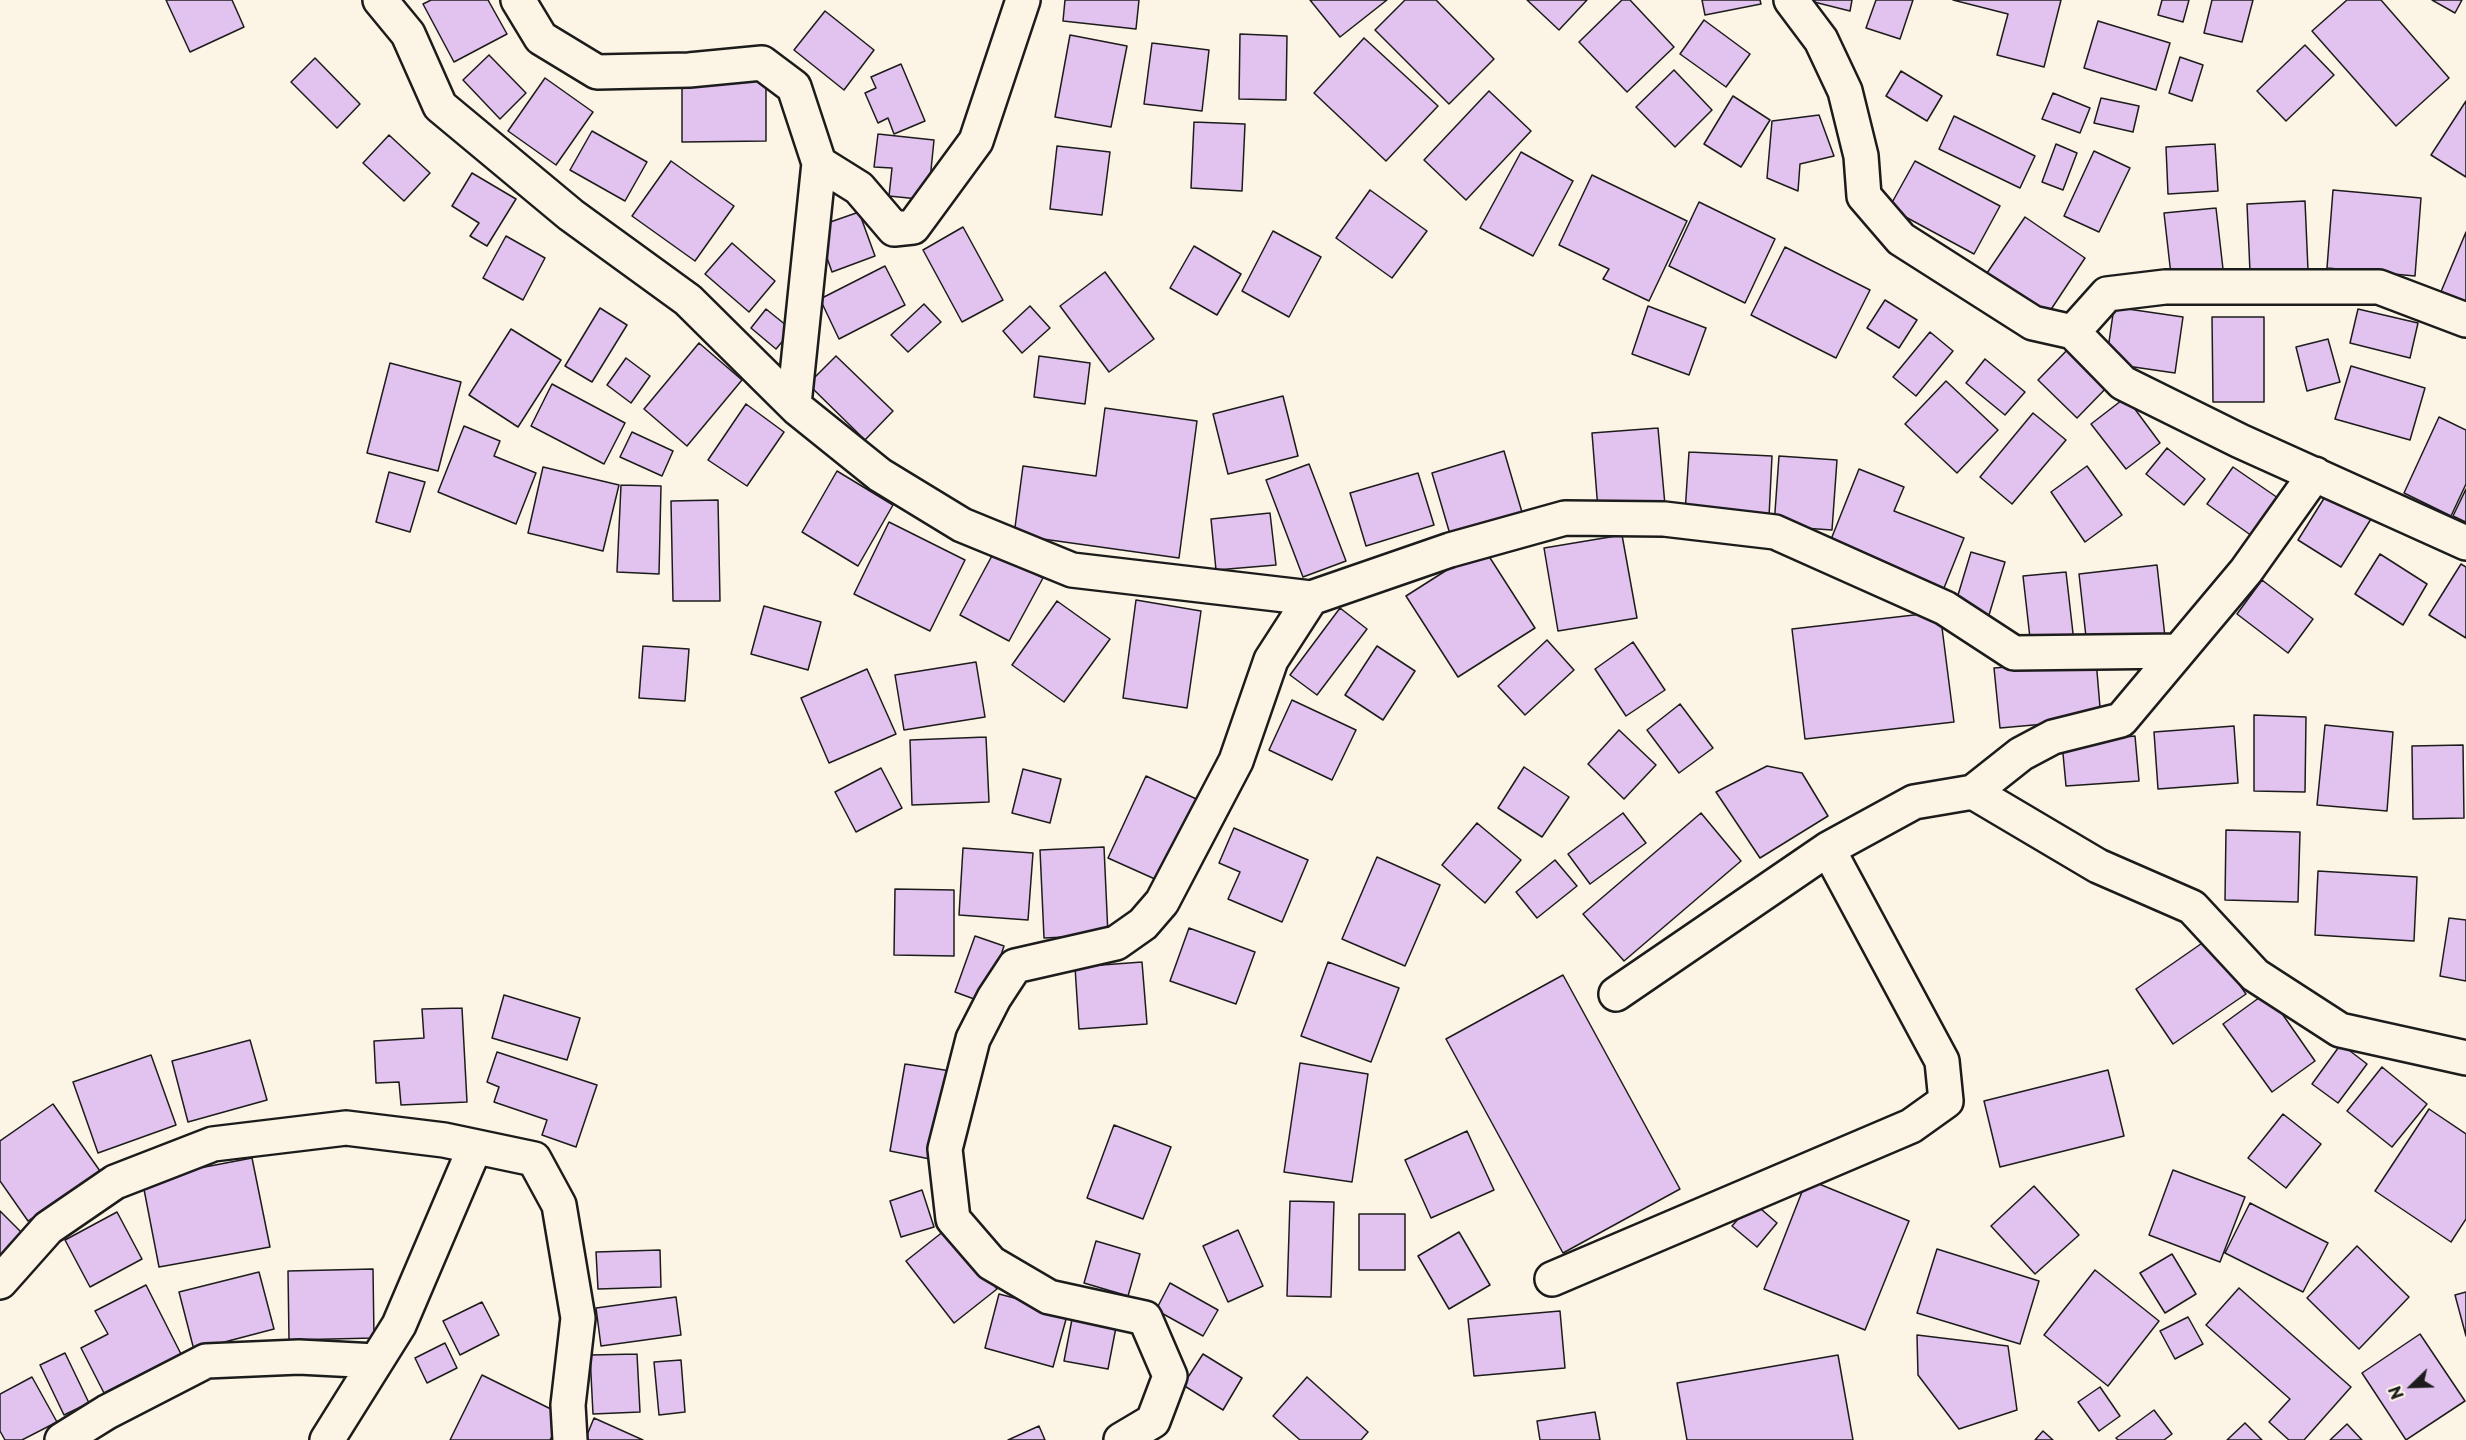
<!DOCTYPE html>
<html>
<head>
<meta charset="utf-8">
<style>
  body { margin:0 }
  #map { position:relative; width:2466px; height:1440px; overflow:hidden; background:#fcf5e5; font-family:"Playpen Sans",sans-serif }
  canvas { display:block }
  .north { position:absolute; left:2382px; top:1356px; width:60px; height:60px; -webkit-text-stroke:4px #fcf5e5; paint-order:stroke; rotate:247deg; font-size:16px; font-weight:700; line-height:24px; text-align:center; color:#1c1c1c }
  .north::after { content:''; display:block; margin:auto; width:21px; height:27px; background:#1c1c1c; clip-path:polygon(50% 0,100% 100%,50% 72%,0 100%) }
</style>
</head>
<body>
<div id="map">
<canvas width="2466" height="1440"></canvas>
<div class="north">N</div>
</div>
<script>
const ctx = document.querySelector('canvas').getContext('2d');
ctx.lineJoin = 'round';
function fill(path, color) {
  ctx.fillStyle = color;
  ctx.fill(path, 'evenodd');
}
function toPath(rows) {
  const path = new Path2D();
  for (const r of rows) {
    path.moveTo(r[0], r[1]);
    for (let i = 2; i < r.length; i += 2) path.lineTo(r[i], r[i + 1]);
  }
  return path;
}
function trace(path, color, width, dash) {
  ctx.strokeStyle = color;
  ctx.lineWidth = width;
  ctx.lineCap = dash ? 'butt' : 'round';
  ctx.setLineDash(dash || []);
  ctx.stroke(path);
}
const building = toPath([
  [166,0,232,0,244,27,190,52,166,0],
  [431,0,488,0,507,34,454,62,423,4,431,0],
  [1065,0,1139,0,1136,29,1063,21,1065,0],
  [1310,0,1387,0,1340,37,1310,0],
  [1405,0,1436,0,1494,59,1449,104,1375,30,1405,0],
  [1527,0,1587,0,1559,30,1527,0],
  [1622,0,1630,0,1674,47,1627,92,1579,42,1622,0],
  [1702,0,1760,0,1761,4,1705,15,1702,0],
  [1806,0,1852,0,1850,11,1806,0],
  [1876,0,1913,0,1900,39,1866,28,1876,0],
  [1953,0,2061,0,2044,67,1997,55,2008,14,1953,0],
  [2162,0,2189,0,2183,22,2158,15,2162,0],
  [2212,0,2253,0,2242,42,2204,33,2212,0],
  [2347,0,2381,0,2449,78,2396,126,2312,31,2347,0],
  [2432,0,2462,0,2455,13,2432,0],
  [825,11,874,50,844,90,794,50,825,11],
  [1704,20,1750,54,1726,87,1680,54,1704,20],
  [2098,21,2170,43,2156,90,2084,68,2098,21],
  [1240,34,1287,36,1286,100,1239,99,1240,34],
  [1070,35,1127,46,1111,127,1055,117,1070,35],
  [1364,38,1438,106,1386,161,1314,93,1364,38],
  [1152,43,1209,50,1202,111,1144,104,1152,43],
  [2305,45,2334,75,2286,121,2257,91,2305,45],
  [489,55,526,93,500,119,463,80,489,55],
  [2180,57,2203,65,2192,101,2169,93,2180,57],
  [315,58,360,104,337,128,291,82,315,58],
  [901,64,925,121,894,134,888,118,878,123,865,93,876,88,871,77,901,64],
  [1674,70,1712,110,1675,147,1636,107,1674,70],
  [1901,71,1942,96,1927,121,1886,96,1901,71],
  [545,78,593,112,556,165,508,131,545,78],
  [766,81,766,141,682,142,682,82,766,81],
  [1489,91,1531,131,1466,200,1424,160,1489,91],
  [2053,93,2090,108,2080,133,2042,119,2053,93],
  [1733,96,1770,120,1741,167,1704,144,1733,96],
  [2101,98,2139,106,2133,132,2094,123,2101,98],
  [2466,101,2466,177,2431,155,2466,101],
  [1819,115,1834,156,1800,164,1798,191,1767,178,1772,121,1819,115],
  [1954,116,2035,156,2020,188,1939,149,1954,116],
  [1194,122,1245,124,1242,191,1191,188,1194,122],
  [592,131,647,162,625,201,570,170,592,131],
  [878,134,934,140,928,200,889,196,892,168,874,167,878,134],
  [389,135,430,173,404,201,363,163,389,135],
  [2056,144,2077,153,2063,190,2042,182,2056,144],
  [2215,144,2218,191,2168,194,2166,147,2215,144],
  [1057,146,1110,152,1102,215,1050,209,1057,146],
  [2094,151,2130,168,2099,232,2064,216,2094,151],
  [1521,152,1573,181,1533,256,1480,228,1521,152],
  [671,161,734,206,695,261,632,216,671,161],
  [1915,161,2000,206,1974,254,1889,208,1915,161],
  [472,173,516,199,487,246,470,236,479,223,452,206,472,173],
  [1592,175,1687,221,1649,301,1603,279,1609,269,1559,245,1592,175],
  [1370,190,1427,231,1392,278,1336,238,1370,190],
  [2333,190,2421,198,2415,276,2327,268,2333,190],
  [2305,201,2308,270,2250,272,2247,204,2305,201],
  [1699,202,1775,239,1745,303,1669,266,1699,202],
  [2216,208,2223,269,2171,275,2164,213,2216,208],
  [859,212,875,256,832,272,816,227,859,212],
  [2025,217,2085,258,2048,314,1987,273,2025,217],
  [963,227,1003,300,962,322,923,250,963,227],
  [1273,231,1321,257,1289,317,1242,291,1273,231],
  [2466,232,2466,304,2440,294,2466,232],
  [506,236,545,258,523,300,483,278,506,236],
  [732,243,775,281,749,312,705,274,732,243],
  [1194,246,1241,274,1217,315,1170,288,1194,246],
  [1785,247,1870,290,1836,358,1751,315,1785,247],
  [885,266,905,305,839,339,820,299,885,266],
  [1105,272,1154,339,1109,372,1060,306,1105,272],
  [1885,300,1917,320,1899,348,1867,328,1885,300],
  [924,304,941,322,908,352,891,335,924,304],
  [1030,306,1050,328,1022,353,1003,331,1030,306],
  [1648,306,1706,328,1689,375,1632,354,1648,306],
  [2114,307,2183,317,2175,373,2106,363,2114,307],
  [600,308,627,325,592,382,565,366,600,308],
  [766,309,792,330,776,349,751,328,766,309],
  [2358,309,2418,323,2410,358,2350,343,2358,309],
  [2212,317,2264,317,2264,402,2213,402,2212,317],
  [511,329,561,360,518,427,469,395,511,329],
  [1930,332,1953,351,1916,396,1893,377,1930,332],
  [2328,339,2340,382,2307,391,2296,347,2328,339],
  [699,343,742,380,687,446,644,409,699,343],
  [2074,343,2113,381,2077,418,2038,380,2074,343],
  [836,356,893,411,865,440,808,384,836,356],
  [1039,356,1090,363,1085,404,1034,397,1039,356],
  [626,358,650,376,631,403,607,385,626,358],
  [1985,359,2025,392,2005,415,1966,383,1985,359],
  [390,363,461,382,438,471,367,453,390,363],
  [2351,366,2425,388,2410,440,2335,419,2351,366],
  [1946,381,1998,430,1957,473,1905,424,1946,381],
  [552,384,625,423,604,464,531,426,552,384],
  [1283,396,1298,456,1228,474,1213,414,1283,396],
  [2126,397,2160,443,2126,469,2091,424,2126,397],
  [746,404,784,432,747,486,708,460,746,404],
  [1105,408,1197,421,1179,558,1014,535,1023,466,1096,476,1105,408],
  [2033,413,2066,440,2012,504,1980,477,2033,413],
  [2439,417,2466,430,2466,484,2451,516,2404,493,2439,417],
  [464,426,500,441,494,456,536,473,516,524,438,492,464,426],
  [1658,428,1665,505,1598,510,1592,433,1658,428],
  [632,432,673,451,662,476,620,457,632,432],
  [2167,448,2205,479,2184,505,2146,474,2167,448],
  [1504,451,1524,519,1452,541,1432,473,1504,451],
  [1689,452,1772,456,1769,517,1685,513,1689,452],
  [1779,456,1837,460,1832,530,1774,526,1779,456],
  [1309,464,1346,561,1303,577,1266,480,1309,464],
  [2087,466,2122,515,2085,542,2051,492,2087,466],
  [543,467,619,485,603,551,528,533,543,467],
  [2233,467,2278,498,2252,536,2207,504,2233,467],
  [1859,469,1904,487,1894,511,1964,538,1942,593,1828,547,1859,469],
  [837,471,893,505,858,566,802,532,837,471],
  [389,472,425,482,410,532,376,522,389,472],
  [1418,473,1434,525,1366,546,1350,493,1418,473],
  [621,485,661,486,659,574,617,572,621,485],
  [2466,489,2466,522,2453,516,2466,489],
  [2328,492,2371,519,2341,567,2298,540,2328,492],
  [718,500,720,601,673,601,671,501,718,500],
  [1270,513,1276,565,1216,570,1211,519,1270,513],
  [889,522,965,560,930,631,854,594,889,522],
  [1622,535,1637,618,1558,631,1544,548,1622,535],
  [1483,547,1535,628,1458,677,1406,596,1483,547],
  [994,552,1043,578,1009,641,960,615,994,552],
  [1971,552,2005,562,1989,615,1955,605,1971,552],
  [2380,554,2427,584,2403,625,2355,594,2380,554],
  [2461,564,2466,567,2466,638,2429,615,2461,564],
  [2157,565,2165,637,2087,646,2079,574,2157,565],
  [2066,572,2074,642,2031,647,2023,576,2066,572],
  [2262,580,2313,619,2288,653,2237,614,2262,580],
  [1136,600,1201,611,1187,708,1123,698,1136,600],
  [1057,601,1110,639,1064,702,1012,665,1057,601],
  [764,606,821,622,808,670,751,654,764,606],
  [1340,608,1367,629,1317,695,1290,675,1340,608],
  [1940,612,1954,722,1805,739,1792,629,1940,612],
  [1547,640,1574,670,1525,715,1498,686,1547,640],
  [1633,642,1665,690,1626,716,1595,669,1633,642],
  [643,646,689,649,685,701,639,698,643,646],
  [1377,646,1415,671,1383,720,1345,695,1377,646],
  [2096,660,2101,719,2000,728,1994,668,2096,660],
  [976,662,985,717,904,730,895,675,976,662],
  [867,669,896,734,829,763,801,698,867,669],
  [1292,700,1356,730,1332,780,1269,750,1292,700],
  [1680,704,1713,748,1679,773,1647,730,1680,704],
  [2254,715,2306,717,2305,792,2254,791,2254,715],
  [2325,725,2393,732,2387,811,2317,805,2325,725],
  [2234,726,2238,783,2158,789,2154,732,2234,726],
  [1619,730,1656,765,1624,799,1588,764,1619,730],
  [2135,736,2139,781,2066,786,2062,743,2135,736],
  [986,737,989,802,912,805,910,740,986,737],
  [2463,745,2464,818,2413,819,2412,746,2463,745],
  [1767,766,1802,773,1828,816,1760,858,1716,792,1767,766],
  [1524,767,1569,797,1542,837,1498,808,1524,767],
  [881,768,902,808,856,832,835,792,881,768],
  [1023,769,1061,779,1050,823,1012,813,1023,769],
  [1146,776,1203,802,1166,884,1108,858,1146,776],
  [1623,813,1646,843,1590,884,1568,854,1623,813],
  [1701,813,1741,861,1624,961,1583,914,1701,813],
  [1477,823,1521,860,1485,903,1442,865,1477,823],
  [1234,828,1308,860,1282,922,1228,899,1240,872,1219,863,1234,828],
  [2226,830,2300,832,2298,902,2225,900,2226,830],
  [1104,847,1108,935,1044,938,1040,850,1104,847],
  [963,848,1033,853,1028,920,959,915,963,848],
  [1377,857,1440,885,1405,966,1342,939,1377,857],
  [1555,860,1577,886,1537,918,1516,892,1555,860],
  [2318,871,2417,877,2414,941,2315,935,2318,871],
  [895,889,954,890,954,956,894,955,895,889],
  [2449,918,2466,920,2466,981,2440,976,2449,918],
  [1189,928,1255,952,1236,1004,1170,981,1189,928],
  [975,936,1004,946,985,1003,955,992,975,936],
  [2208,939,2246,994,2173,1044,2136,989,2208,939],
  [1142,962,1147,1024,1079,1029,1075,967,1142,962],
  [1328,962,1399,988,1371,1062,1301,1036,1328,962],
  [1563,975,1680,1189,1563,1253,1446,1039,1563,975],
  [2267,992,2315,1061,2272,1092,2223,1024,2267,992],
  [504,995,580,1018,567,1060,492,1038,504,995],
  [462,1008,467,1102,401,1105,399,1082,376,1083,374,1041,424,1038,422,1009,462,1008],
  [250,1040,267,1100,188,1122,172,1061,250,1040],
  [2341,1044,2367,1064,2338,1103,2312,1084,2341,1044],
  [497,1052,597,1085,576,1147,542,1135,547,1120,494,1102,499,1087,487,1082,497,1052],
  [151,1055,176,1125,98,1153,73,1082,151,1055],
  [1300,1063,1368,1074,1352,1182,1284,1172,1300,1063],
  [905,1064,951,1071,935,1160,890,1151,905,1064],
  [2382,1067,2427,1104,2392,1147,2347,1111,2382,1067],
  [2108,1070,2124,1136,2000,1167,1984,1101,2108,1070],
  [53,1104,100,1171,28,1221,0,1181,0,1141,53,1104],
  [2429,1109,2466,1134,2466,1219,2451,1242,2375,1191,2429,1109],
  [2283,1114,2321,1144,2286,1188,2248,1158,2283,1114],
  [1114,1125,1171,1147,1143,1219,1087,1198,1114,1125],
  [1467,1131,1494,1190,1431,1218,1405,1160,1467,1131],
  [252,1158,270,1247,159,1267,142,1179,252,1158],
  [2173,1170,2245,1197,2220,1262,2149,1235,2173,1170],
  [1807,1179,1909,1221,1865,1330,1764,1289,1807,1179],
  [2034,1186,2079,1235,2035,1274,1991,1226,2034,1186],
  [922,1190,934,1227,901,1237,890,1201,922,1190],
  [1290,1201,1334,1202,1331,1297,1287,1296,1290,1201],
  [1753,1202,1777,1223,1757,1247,1732,1226,1753,1202],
  [2250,1203,2328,1243,2303,1292,2225,1253,2250,1203],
  [0,1211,23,1234,0,1258,0,1211],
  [117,1212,142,1259,90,1287,65,1240,117,1212],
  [1359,1214,1405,1214,1405,1270,1359,1270,1359,1214],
  [949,1227,997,1289,954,1323,906,1261,949,1227],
  [1238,1230,1263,1286,1228,1302,1203,1246,1238,1230],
  [1459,1232,1490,1285,1449,1309,1418,1256,1459,1232],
  [1096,1241,1140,1254,1128,1296,1084,1283,1096,1241],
  [2357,1246,2409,1297,2359,1349,2307,1298,2357,1246],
  [1937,1249,2039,1281,2020,1344,1917,1313,1937,1249],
  [660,1250,661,1287,598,1289,596,1252,660,1250],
  [2172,1254,2196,1294,2165,1313,2140,1273,2172,1254],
  [373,1269,374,1338,289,1340,288,1271,373,1269],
  [2095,1270,2159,1321,2108,1386,2044,1335,2095,1270],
  [259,1272,274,1329,194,1350,179,1292,259,1272],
  [1170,1283,1218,1310,1203,1336,1156,1310,1170,1283],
  [146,1285,181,1354,104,1393,81,1348,108,1334,95,1311,146,1285],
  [2239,1288,2351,1387,2304,1440,2289,1440,2269,1422,2290,1399,2206,1325,2239,1288],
  [2466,1292,2466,1336,2455,1295,2466,1292],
  [999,1294,1068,1312,1053,1367,985,1348,999,1294],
  [676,1297,681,1335,601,1346,596,1308,676,1297],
  [482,1302,499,1335,460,1355,443,1321,482,1302],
  [1560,1311,1565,1368,1474,1376,1468,1319,1560,1311],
  [1073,1314,1117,1322,1108,1369,1064,1361,1073,1314],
  [2188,1317,2203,1344,2175,1359,2160,1331,2188,1317],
  [2420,1334,2465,1401,2406,1440,2362,1373,2420,1334],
  [1917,1335,2008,1346,2017,1410,1959,1429,1918,1375,1917,1335],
  [445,1343,457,1368,427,1383,415,1358,445,1343],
  [65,1353,89,1403,64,1415,40,1365,65,1353],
  [637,1354,640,1412,593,1414,590,1355,637,1354],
  [1203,1354,1242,1378,1223,1410,1183,1385,1203,1354],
  [1838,1355,1853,1440,1687,1440,1677,1383,1838,1355],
  [681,1360,685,1412,659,1415,654,1362,681,1360],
  [482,1375,563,1415,550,1440,450,1440,482,1375],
  [32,1377,57,1422,22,1440,5,1440,0,1431,0,1394,32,1377],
  [1307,1377,1368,1432,1361,1440,1300,1440,1273,1416,1307,1377],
  [2100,1387,2120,1416,2099,1431,2078,1402,2100,1387],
  [2154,1410,2172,1434,2164,1440,2118,1440,2116,1438,2154,1410],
  [1595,1412,1600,1440,1540,1440,1537,1421,1595,1412],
  [594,1418,643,1440,585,1440,594,1418],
  [2245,1423,2262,1440,2227,1440,2245,1423],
  [2347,1424,2362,1440,2330,1440,2347,1424],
  [1039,1426,1045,1440,1008,1440,1039,1426],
  [2043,1431,2053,1440,2035,1440,2043,1431]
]);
fill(building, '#e2c2ee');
trace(building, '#1c1c1c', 1.5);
const minor = toPath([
  [380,0,408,34,440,106,571,215,688,300,798,409,880,475,962,525,1072,570,1311,598,1450,550,1565,518,1664,519,1775,532,1945,608,2014,653,2178,651],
  [518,0,541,38,597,72,689,70,762,63,794,87,819,163,794,404],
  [1791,0,1821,40,1845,91,1861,156,1864,196,1901,239,2033,323,2073,332,2123,383,2240,441,2466,543],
  [819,163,859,188,894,229,913,227,976,141,1023,0],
  [2073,332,2107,294,2165,287,2379,287,2466,320],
  [1973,792,2021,754,2053,737,2121,720,2246,571,2315,474],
  [1616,994,1828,849,1914,802,1973,792,2098,866,2192,907,2255,975,2340,1030,2466,1058],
  [1552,1279,1911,1126,1946,1101,1942,1061,1828,849],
  [0,1282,48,1228,115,1182,213,1144,346,1128,444,1140,534,1159,559,1205,578,1318,568,1405,570,1440],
  [62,1440,107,1412,206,1361,299,1357,376,1361],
  [327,1440,399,1325,475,1147],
  [1121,1440,1153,1421,1170,1376,1145,1318,1049,1297,991,1263,953,1219,945,1149,973,1039,994,998,1015,966,1116,943,1143,924,1162,902,1236,761,1271,660,1311,598]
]);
trace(minor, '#1c1c1c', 38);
trace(minor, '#fcf5e5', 33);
</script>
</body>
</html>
